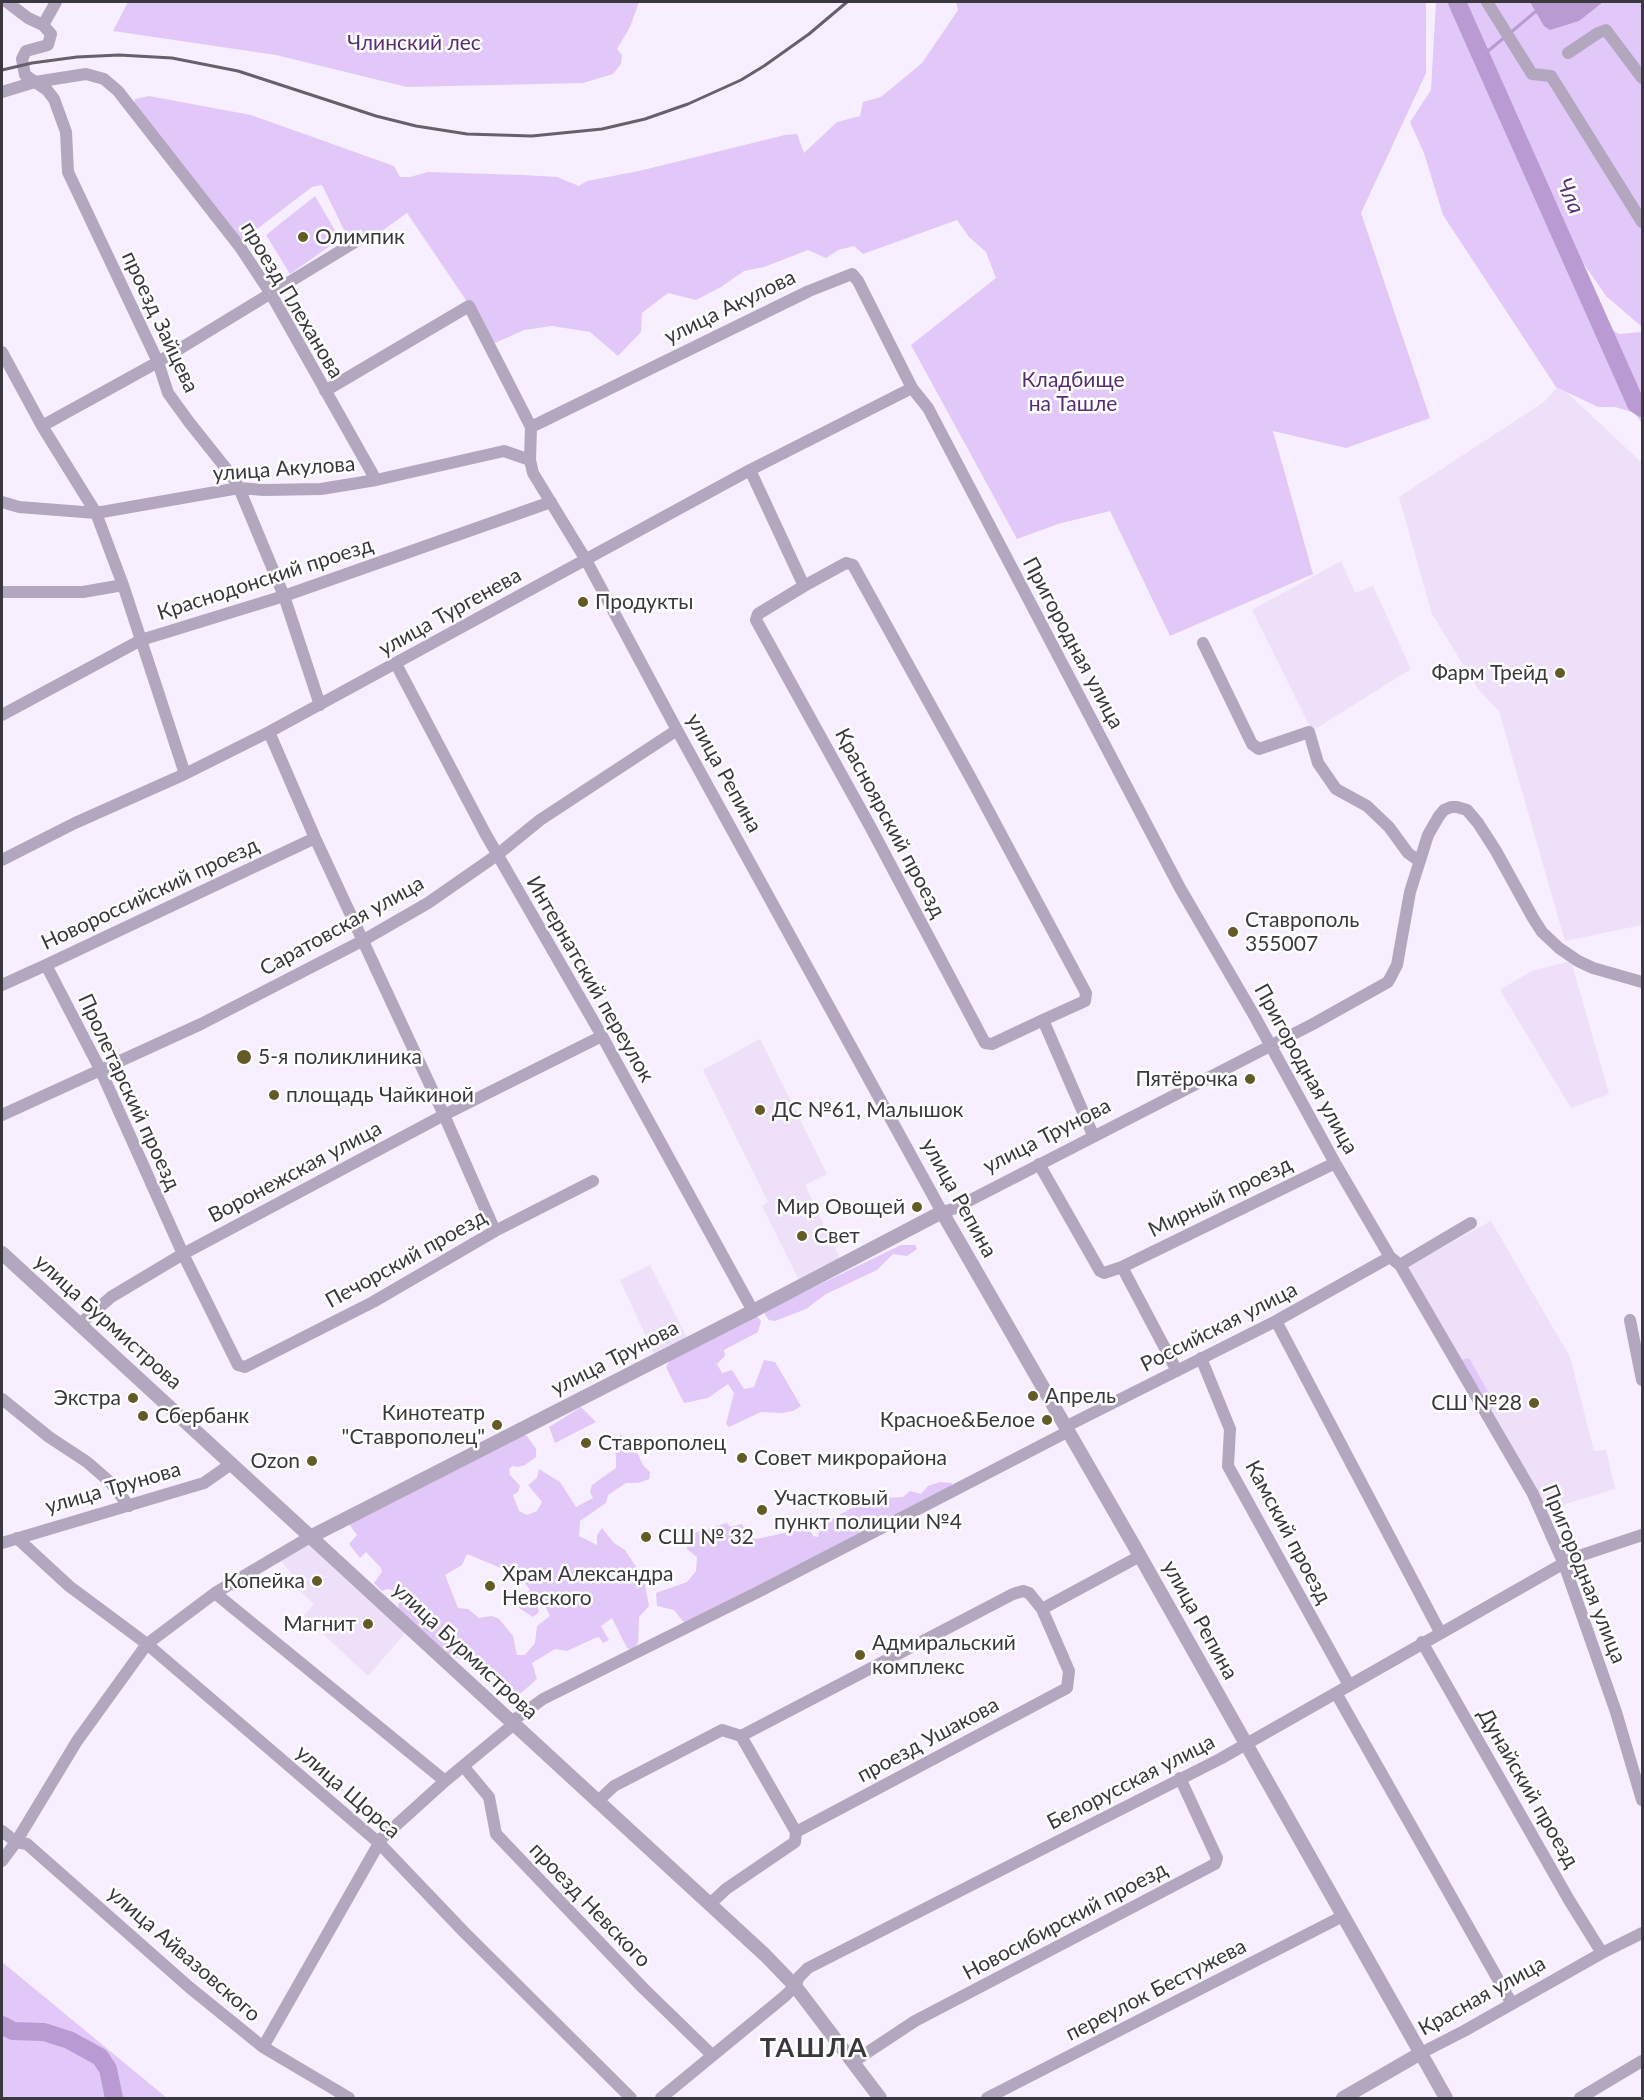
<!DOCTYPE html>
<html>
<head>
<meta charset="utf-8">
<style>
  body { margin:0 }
  #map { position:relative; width:1644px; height:2100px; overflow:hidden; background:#f7eeff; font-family:Lato,sans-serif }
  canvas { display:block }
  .frame { position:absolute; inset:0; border:3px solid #3b373e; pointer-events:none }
</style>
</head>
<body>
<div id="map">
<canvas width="1644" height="2100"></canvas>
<div class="frame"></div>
</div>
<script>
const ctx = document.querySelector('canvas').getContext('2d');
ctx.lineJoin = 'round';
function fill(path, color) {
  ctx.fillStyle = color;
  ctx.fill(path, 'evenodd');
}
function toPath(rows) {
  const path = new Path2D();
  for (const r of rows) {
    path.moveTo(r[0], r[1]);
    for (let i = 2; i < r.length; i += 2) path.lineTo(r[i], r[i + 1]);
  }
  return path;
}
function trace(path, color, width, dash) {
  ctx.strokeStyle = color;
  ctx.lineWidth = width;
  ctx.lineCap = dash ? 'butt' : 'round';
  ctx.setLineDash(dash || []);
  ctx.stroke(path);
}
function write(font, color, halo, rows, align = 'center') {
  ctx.font = font + ' Lato,sans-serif';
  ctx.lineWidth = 5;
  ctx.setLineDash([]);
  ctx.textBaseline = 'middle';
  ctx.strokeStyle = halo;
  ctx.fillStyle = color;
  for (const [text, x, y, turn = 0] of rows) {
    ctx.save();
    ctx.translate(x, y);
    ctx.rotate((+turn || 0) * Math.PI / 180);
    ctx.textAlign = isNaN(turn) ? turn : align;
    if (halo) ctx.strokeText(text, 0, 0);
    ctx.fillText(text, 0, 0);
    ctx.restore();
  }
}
fill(toPath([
  [1559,385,1642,463,1642,925,1565,941,1499,711,1478,689,1432,614,1399,497,1544,402],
  [1341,561,1355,593,1373,586,1411,669,1312,731,1252,610],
  [1571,961,1609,1094,1571,1108,1500,990,1532,971],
  [760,1039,827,1174,805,1185,840,1259,799,1280,762,1206,768,1202,703,1070],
  [1491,1221,1570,1357,1594,1451,1606,1450,1615,1489,1546,1510,1407,1267],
  [650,1265,688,1340,655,1356,620,1280],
  [310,1545,406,1632,368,1676,304,1616,314,1604,295,1587,299,1582,281,1561,306,1546]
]), '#ede0f8');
fill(toPath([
  [128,2,639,2,630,27,617,49,622,55,621,64,613,74,583,83,407,87,276,55,113,31],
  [956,2,1426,2,1426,73,1361,213,1430,418,1346,448,1273,431,1313,574,1170,636,1110,511,1058,524,1017,539,911,345,996,278,986,252,969,237,957,220,863,254,854,246,838,250,826,258,808,250,764,267,744,271,721,287,696,300,668,293,642,313,641,332,618,356,590,332,552,326,524,330,495,343,407,213,368,241,361,229,347,236,322,185,312,187,240,242,134,107,135,99,149,96,251,115,394,166,400,177,410,177,428,172,523,175,557,177,579,186,587,181,639,171,785,135,797,134,804,153,837,122,860,116,863,102,881,97,922,63,958,10],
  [1436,2,1642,2,1642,327,1606,296,1579,257,1604,311,1603,324,1619,334,1642,332,1642,424,1635,413,1615,407,1598,407,1556,387,1443,215,1424,153,1410,122,1431,90],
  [315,196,340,239,290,274,266,235],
  [901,1245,915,1245,917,1249,907,1256,893,1254,877,1270,826,1294,806,1309,775,1321,769,1320,765,1315,765,1311],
  [753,1316,758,1317,761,1321,758,1332,724,1350,725,1356,717,1364,722,1373,732,1370,744,1389,754,1387,764,1360,775,1362,801,1406,793,1411,781,1413,761,1412,729,1427,726,1424,734,1393,728,1384,708,1398,684,1403,666,1367,670,1360],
  [1469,1358,1495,1404,1492,1410,1490,1409,1461,1360],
  [581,1407,596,1422,555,1443,549,1427],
  [522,1434,527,1436,536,1449,536,1457,525,1465,518,1467,512,1466,509,1469,510,1475,520,1486,518,1492,513,1495,519,1511,527,1515,537,1511,542,1502,528,1485,537,1478,539,1469,560,1482,576,1507,593,1498,590,1492,592,1485,616,1468,616,1456,613,1443,620,1435,631,1440,643,1465,650,1472,649,1479,638,1483,626,1483,608,1495,606,1503,580,1521,579,1536,597,1545,597,1535,602,1528,614,1543,625,1550,644,1579,649,1606,639,1617,638,1643,633,1650,627,1648,612,1618,601,1626,609,1640,603,1643,599,1637,595,1638,567,1651,555,1649,532,1663,537,1679,521,1693,516,1694,473,1653,468,1661,447,1655,399,1610,398,1604,406,1599,409,1599,410,1596,399,1587,393,1590,387,1589,382,1591,374,1583,382,1572,381,1568,366,1552,360,1558,349,1544,357,1535,349,1524],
  [467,1554,520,1576,530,1590,519,1599,519,1608,533,1617,539,1612,536,1602,543,1602,550,1616,537,1626,535,1643,525,1655,517,1655,513,1636,499,1619,492,1616,479,1618,468,1609,458,1608,445,1575,462,1565],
  [940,1482,952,1483,951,1488,685,1624,674,1610,657,1606,656,1593,687,1582,696,1571,697,1557,687,1549,688,1535,727,1523,730,1527,742,1524,749,1537,756,1539,809,1528,813,1536,818,1537,819,1526,852,1508,861,1497,876,1500,882,1498,903,1497,910,1491,921,1494,928,1486],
  [2,1962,167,2098,2,2098]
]), '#e2c8f8');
fill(toPath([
  [1530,2,1603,2,1579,21,1550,30,1544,26]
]), '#b99ad2');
trace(toPath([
  [1510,33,1535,12,1538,12],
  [1482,56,1505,37]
]), '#b99ad2', 3);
trace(toPath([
  [1457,2,1636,404,1642,408],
  [2,2025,13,2031,44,2032,69,2040,100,2057,108,2069,114,2098]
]), '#b99ad2', 18);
trace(toPath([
  [7,2,28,18,43,25,56,2],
  [1487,2,1532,74,1551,76,1642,222],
  [43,25,51,34,48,45,26,51,22,59,25,75,47,90,54,99,66,132,68,172,158,362,168,393,189,422,232,476,239,488,284,596,320,705],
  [1568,53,1598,33,1606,30,1642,78],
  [2,92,35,82,86,74,104,79,118,91,240,247,271,294,376,480],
  [2,352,42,426,96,513,123,585,185,774],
  [325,391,469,306,531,427,530,460,533,473,586,560,677,730,942,1212,953,1209,1313,1024,1388,982,1397,965,1410,892,1428,835,1439,816,1444,810,1451,807,1457,807,1467,810,1478,823,1496,851,1533,918,1542,932,1559,948,1578,961,1593,968,1642,982],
  [42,426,158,362,360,239],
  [531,427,809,291,852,274,858,281,912,388,928,408,1180,888,1255,1017,1335,1163,1390,1257,1400,1265,1533,1494,1564,1564,1616,1712,1642,1800],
  [750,470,804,586,758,614,756,620,871,828,985,1043,992,1044,1043,1020,1093,1135],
  [2,502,19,507,96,513,239,488,264,490,321,489,376,480,504,451,530,460],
  [804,586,846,563,853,565,973,782,1086,993,1085,1001,1043,1020],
  [2,592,83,592,123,585],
  [1203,643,1252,744,1259,749,1309,732,1318,763,1336,789,1367,806,1389,827,1408,853,1419,861],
  [396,664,485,833,602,1036,753,1311],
  [2,715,141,640,284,596,551,502],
  [269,732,315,838,444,1115,495,1231],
  [2,860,75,823,185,774,269,732,750,470,912,388],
  [46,965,100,1069,183,1254,238,1365,245,1367,373,1302,495,1231,593,1181],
  [2,985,46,965,315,838],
  [2,1115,201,1024,362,941,428,903,497,855,540,820,677,730],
  [1039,1164,1100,1271,1104,1273,1122,1267,1335,1163],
  [1400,1265,1471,1223],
  [1122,1267,1177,1371],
  [1630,1320,1642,1380],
  [1276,1321,1440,1632],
  [80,1324,111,1297,183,1254,444,1115,602,1036],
  [1201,1358,1230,1429,1228,1466,1349,1685],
  [2,1399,49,1437,87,1462,110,1482,129,1506],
  [1065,1427,1276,1321,1390,1257],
  [17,1538,69,1586,147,1644,379,1843,464,1932,631,2098],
  [2,1543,204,1483,231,1464],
  [215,1593,445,1781],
  [1422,1642,1569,1900,1602,1953],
  [1336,1693,1512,2004],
  [511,1722,543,1699,760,1591,1067,1432],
  [741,1736,796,1832],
  [464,1767,489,1797,496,1834,643,1988,712,2055],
  [597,1802,614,1786,722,1730,741,1736,1013,1594,1023,1591,1029,1593,1042,1609,1140,1556],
  [2,1831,16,1842,27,1844,189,1987,263,2047,349,2098],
  [2,1861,16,1842,77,1741,147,1644,215,1593,310,1537],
  [710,1904,726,1889,795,1842,796,1832,1067,1688,1069,1671,1042,1609],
  [263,2047,382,1838,445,1781,514,1724],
  [1421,2053,1464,2031,1602,1953,1642,1933],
  [853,2062,915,2021,1215,1864,1217,1858,1180,1778],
  [661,2098,785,1996,795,1986,799,1977,808,1968,1220,1759,1573,1558,1642,1535],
  [987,2098,1343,1916],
  [1580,2098,1642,2061]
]), '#b3a6bf', 12);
trace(toPath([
  [2,1253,765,1955,795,1986,880,2098],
  [310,1537,753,1311,942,1212,1140,1556,1446,2098],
  [1343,2098,1421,2053]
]), '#b3a6bf', 14);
trace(toPath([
  [2,70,32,63,77,57,119,55,172,58,238,71,376,116,416,126,467,134,532,136,602,129,645,119,688,104,741,80,764,66,809,34,847,2]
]), '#66606a', 3);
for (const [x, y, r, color] of [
  [303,237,6,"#635a26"],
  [583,602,6,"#635a26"],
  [1560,673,6,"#635a26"],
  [1233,932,6,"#635a26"],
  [244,1057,8,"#635a26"],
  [1250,1079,6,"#635a26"],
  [274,1095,6,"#635a26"],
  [760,1110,6,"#635a26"],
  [917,1207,6,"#635a26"],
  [802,1236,6,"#635a26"],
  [1033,1396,6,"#635a26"],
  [133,1398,6,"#635a26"],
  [1534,1403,6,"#635a26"],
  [143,1416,6,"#635a26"],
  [1047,1420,6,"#635a26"],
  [497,1425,6,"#635a26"],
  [586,1443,6,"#635a26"],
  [742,1458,6,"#635a26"],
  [312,1461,6,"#635a26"],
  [762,1510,6,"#635a26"],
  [646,1537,6,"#635a26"],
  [317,1581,6,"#635a26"],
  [490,1586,6,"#635a26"],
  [368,1624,6,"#635a26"],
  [860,1655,6,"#635a26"]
]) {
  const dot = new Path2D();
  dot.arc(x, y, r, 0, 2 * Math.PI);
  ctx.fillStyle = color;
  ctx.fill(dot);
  trace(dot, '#fff', 2);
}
write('21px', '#562e72', '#fff', [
  ["Члинский лес",414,43],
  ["Кладбище",1073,380],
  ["на Ташле",1073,404]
]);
write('21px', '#3b373e', '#fff', [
  ["Олимпик",315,237],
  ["Продукты",595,602],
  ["Фарм Трейд",1548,673,"right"],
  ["Ставрополь",1245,920],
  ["355007",1245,944],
  ["5-я поликлиника",258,1057],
  ["Пятёрочка",1238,1079,"right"],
  ["площадь Чайкиной",286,1095],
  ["ДС №61, Малышок",772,1110],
  ["Мир Овощей",905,1207,"right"],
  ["Свет",814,1236],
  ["Апрель",1045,1396],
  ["Экстра",121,1398,"right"],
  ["СШ №28",1522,1403,"right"],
  ["Кинотеатр",485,1413,"right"],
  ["\"Ставрополец\"",485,1437,"right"],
  ["Сбербанк",155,1416],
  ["Красное&Белое",1035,1420,"right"],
  ["Ставрополец",598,1443],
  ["Совет микрорайона",754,1458],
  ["Ozon",300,1461,"right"],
  ["Участковый",774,1498],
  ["пункт полиции №4",774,1522],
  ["СШ № 32",658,1537],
  ["Храм Александра",502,1574],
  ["Невского",502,1598],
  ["Копейка",305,1581,"right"],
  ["Магнит",356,1624,"right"],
  ["Адмиральский",872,1643],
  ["комплекс",872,1667]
], 'left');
write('21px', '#3b373e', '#fff', [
  ["проезд Плеханова",292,300,59],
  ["улица Акулова",730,307,-26],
  ["проезд Зайцева",160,322,65],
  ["улица Акулова",284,469,-4],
  ["Краснодонский проезд",265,579,-18],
  ["улица Тургенева",450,612,-29],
  ["Пригородная улица",1073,643,62],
  ["улица Репина",724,773,61],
  ["Красноярский проезд",890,823,62],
  ["Новороссийский проезд",150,894,-25],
  ["Саратовская улица",342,926,-29],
  ["Интернатский переулок",590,979,60],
  ["Пригородная улица",1306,1069,61],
  ["Пролетарский проезд",129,1092,65],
  ["улица Трунова",1047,1136,-27],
  ["Воронежская улица",295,1172,-28],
  ["Мирный проезд",1220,1197,-26],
  ["улица Репина",959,1198,61],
  ["Печорский проезд",406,1259,-29],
  ["улица Бурмистрова",108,1322,42],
  ["Российская улица",1219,1327,-27],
  ["улица Трунова",615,1358,-27],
  ["улица Трунова",113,1488,-16],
  ["Камский проезд",1288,1532,62],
  ["Пригородная улица",1584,1574,68],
  ["улица Репина",1200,1620,61],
  ["улица Бурмистрова",465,1651,43],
  ["проезд Ушакова",928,1740,-28],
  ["Белорусская улица",1131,1782,-27],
  ["Дунайский проезд",1528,1788,60],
  ["улица Щорса",348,1792,41],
  ["проезд Невского",590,1905,46],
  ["Новосибирский проезд",1065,1921,-28],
  ["улица Айвазовского",184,1954,41],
  ["переулок Бестужева",1156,1990,-27],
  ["Красная улица",1482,1996,-29]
]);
write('italic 22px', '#5b3377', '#fff', [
  ["Чла",1570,196,66]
]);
ctx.letterSpacing = '1.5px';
write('bold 27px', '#3b373e', '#fff', [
  ["ТАШЛА",814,2048]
]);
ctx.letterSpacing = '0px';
</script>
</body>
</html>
